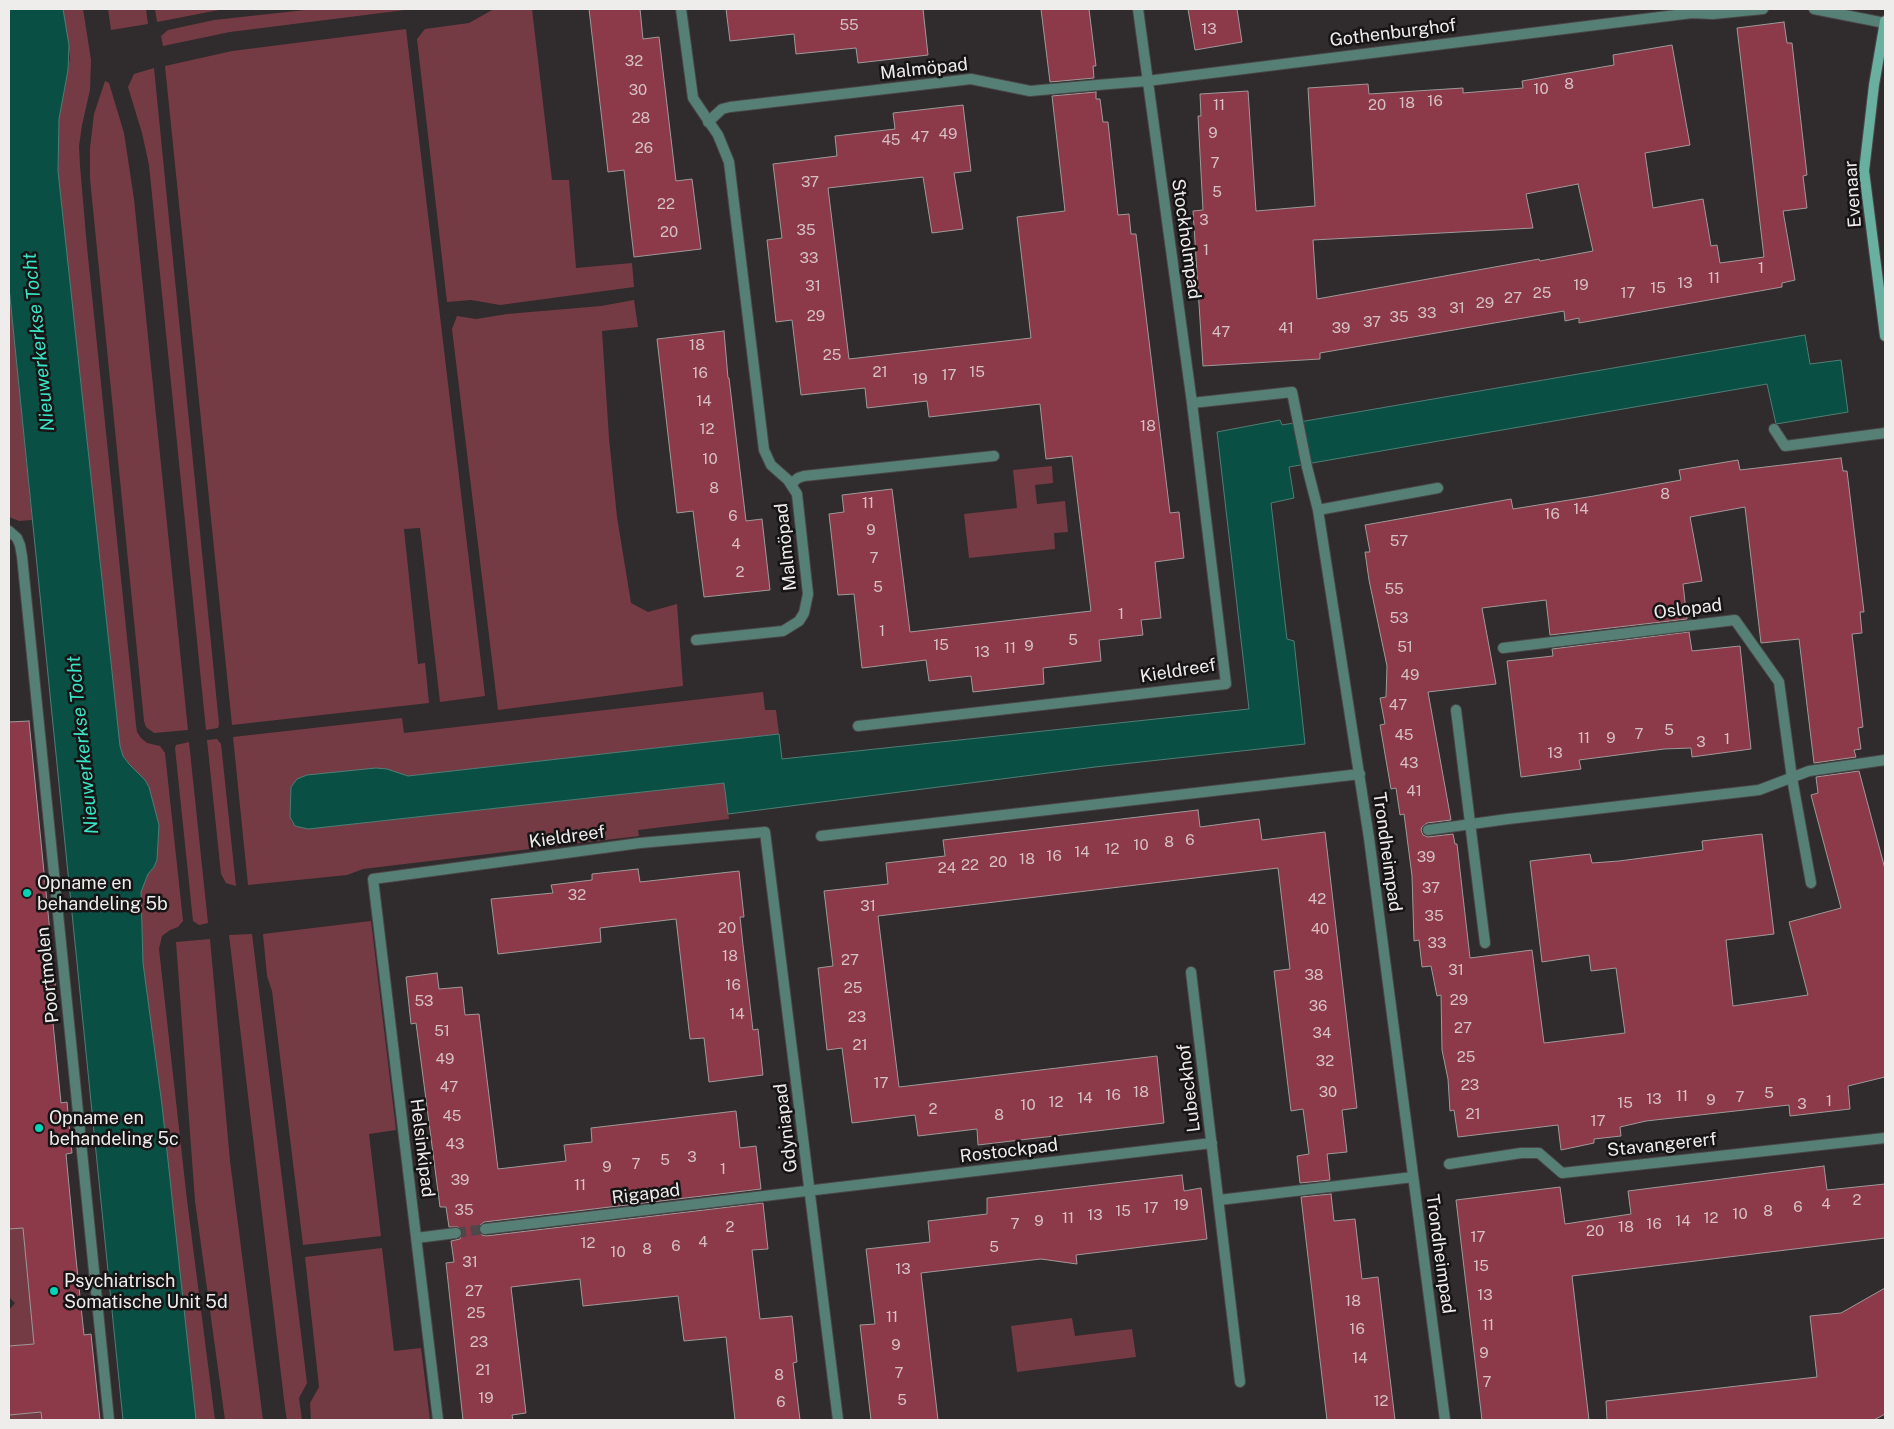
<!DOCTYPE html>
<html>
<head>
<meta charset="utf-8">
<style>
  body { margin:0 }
  #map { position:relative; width:1894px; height:1429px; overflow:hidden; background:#302b2c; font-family:"Public Sans",sans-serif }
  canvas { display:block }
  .frame { position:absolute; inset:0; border:10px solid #efecec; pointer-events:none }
</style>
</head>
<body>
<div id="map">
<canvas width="1894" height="1429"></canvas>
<div class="frame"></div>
</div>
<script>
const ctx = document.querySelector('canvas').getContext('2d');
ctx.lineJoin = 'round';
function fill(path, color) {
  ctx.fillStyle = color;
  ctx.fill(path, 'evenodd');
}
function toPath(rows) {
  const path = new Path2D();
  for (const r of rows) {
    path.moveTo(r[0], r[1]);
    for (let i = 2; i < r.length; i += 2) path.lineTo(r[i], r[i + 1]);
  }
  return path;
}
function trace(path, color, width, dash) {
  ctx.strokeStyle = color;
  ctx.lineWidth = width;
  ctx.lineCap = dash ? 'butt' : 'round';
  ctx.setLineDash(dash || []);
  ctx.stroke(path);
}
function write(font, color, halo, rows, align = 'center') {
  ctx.font = font + ' "Public Sans",sans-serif';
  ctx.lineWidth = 5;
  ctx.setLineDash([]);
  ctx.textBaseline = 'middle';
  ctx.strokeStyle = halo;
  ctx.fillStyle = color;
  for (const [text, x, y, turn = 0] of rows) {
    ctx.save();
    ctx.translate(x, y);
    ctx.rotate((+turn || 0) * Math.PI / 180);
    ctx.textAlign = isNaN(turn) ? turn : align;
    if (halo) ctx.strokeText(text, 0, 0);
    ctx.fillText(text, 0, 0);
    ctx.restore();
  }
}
fill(toPath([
  [63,9,83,9,91,60,90,90,82,125,79,146,80,166,87,247,136,725,137,732,141,738,147,743,160,746,165,753,183,921,178,927,170,930,162,936,159,949,187,1200,215,1420,196,1420,162,1105,143,963,141,892,148,874,154,867,157,860,159,825,149,787,145,780,129,764,123,756,120,746,58,171,59,119,70,58],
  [108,9,146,9,148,24,111,30],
  [155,9,224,9,157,22],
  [314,9,405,10,230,32,163,46,161,36,168,30,214,20],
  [494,9,532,9,552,180,569,180,576,268,632,263,634,287,500,305,471,300,447,302,417,39,425,29,469,23],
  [406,29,485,696,440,702,420,528,404,529,418,664,425,663,429,703,232,725,165,66,232,51],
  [154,68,219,724,218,728,206,730,149,165,142,133,128,87,134,74],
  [105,81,109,83,124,133,134,199,188,730,154,733,146,727,144,721,90,179,90,148,94,114],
  [9,287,32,520,19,521,9,517],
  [634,300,638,327,602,331,609,438,617,517,631,603,648,612,677,604,683,686,498,710,452,329,457,316,476,319,507,314,601,306],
  [1052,466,1053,483,1035,485,1037,504,1065,501,1068,532,1054,533,1055,549,969,558,964,514,1017,508,1013,470],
  [763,692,765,710,776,710,779,734,408,776,397,773,290,793,291,821,296,826,308,829,724,783,729,819,638,830,639,836,363,869,347,875,248,885,233,737,402,718,404,733],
  [217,739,221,744,236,886,226,883,221,874,207,740],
  [189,742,208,923,199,925,193,921,175,748,176,745],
  [371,921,396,1130,369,1134,381,1236,303,1245,272,991,267,976,263,934],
  [252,934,307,1383,299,1398,302,1420,287,1420,285,1408,229,935],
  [210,939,230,1161,263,1420,225,1420,195,1201,176,942],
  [45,1226,46,1235,24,1238,34,1344,9,1346,9,1310,15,1303,9,1297,9,1229],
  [382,1248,394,1351,421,1348,430,1420,311,1420,310,1403,319,1387,305,1257],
  [1072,1318,1075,1336,1132,1329,1136,1357,1017,1372,1011,1326],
  [41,1412,42,1420,9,1420,9,1415]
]), '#753b44');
const water = toPath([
  [9,9,63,9,69,45,68,70,59,119,58,171,120,746,123,756,129,764,145,780,149,787,159,825,157,860,154,867,148,874,141,892,143,963,162,1105,196,1420,123,1420,9,287,9,9],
  [1805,335,1810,364,1841,360,1848,412,1776,424,1767,384,1289,467,1294,498,1271,503,1287,639,1294,641,1305,744,1095,767,728,814,724,783,308,829,295,826,290,817,291,787,297,779,307,775,376,768,387,769,408,776,779,734,782,759,1249,709,1217,432,1280,420,1282,425,1805,335]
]);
fill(water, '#0a4f43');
trace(water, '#4f7e76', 1);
const building = toPath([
  [589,9,640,9,643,39,659,37,676,181,692,179,701,249,634,257,624,170,608,172,589,9],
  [726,9,923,9,928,55,858,63,856,48,796,54,794,34,730,41,726,9],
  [1041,9,1089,9,1096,66,1093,66,1094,78,1050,82,1041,9],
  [1188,9,1237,9,1242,42,1195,50,1188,9],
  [1784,22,1787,43,1792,43,1807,175,1803,176,1807,208,1783,211,1795,280,1782,283,1782,287,1579,323,1579,318,1565,321,1564,311,1320,353,1320,359,1203,366,1193,211,1203,210,1198,116,1201,116,1200,94,1248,91,1256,211,1315,206,1308,88,1368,84,1369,94,1463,88,1463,93,1523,88,1522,81,1614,65,1613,55,1672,45,1690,145,1645,153,1653,208,1703,199,1711,246,1717,245,1720,263,1764,257,1737,28,1784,22],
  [1578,184,1593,251,1540,261,1539,259,1317,299,1313,240,1533,228,1526,194,1578,184],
  [1096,92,1096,99,1100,99,1103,122,1108,122,1118,215,1129,214,1131,234,1136,234,1170,513,1179,512,1184,558,1155,562,1161,618,1141,620,1143,635,1099,640,1101,661,1043,668,1044,684,973,692,971,676,929,681,926,660,862,668,854,594,838,595,829,514,844,512,842,495,892,489,910,632,1091,611,1072,456,1046,459,1040,404,929,417,927,401,867,408,865,388,801,395,792,320,776,322,767,240,782,238,773,164,837,156,835,136,895,129,893,113,963,105,971,171,954,173,963,229,932,233,923,177,828,188,849,359,1031,338,1017,217,1065,211,1052,96,1096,92],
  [724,331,728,378,729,378,746,521,762,519,770,590,704,597,693,511,677,513,657,339,724,331],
  [1841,458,1843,471,1847,471,1864,612,1860,612,1862,633,1852,634,1863,727,1858,728,1861,749,1854,750,1856,757,1814,763,1799,639,1761,643,1745,507,1690,517,1702,581,1683,584,1687,619,1550,635,1546,600,1482,608,1496,684,1428,692,1451,820,1427,823,1422,827,1421,830,1423,835,1428,837,1453,834,1455,844,1457,844,1470,958,1532,950,1544,1043,1625,1033,1616,968,1591,971,1589,955,1542,962,1530,861,1590,854,1592,863,1619,861,1703,850,1702,841,1762,834,1774,934,1726,940,1733,1006,1808,995,1789,922,1841,908,1811,795,1818,793,1816,777,1859,771,1885,869,1885,1077,1848,1086,1850,1109,1790,1116,1789,1105,1646,1121,1620,1127,1621,1136,1594,1139,1594,1143,1561,1150,1558,1125,1458,1137,1454,1110,1450,1111,1448,1079,1442,1050,1441,995,1437,996,1431,966,1422,967,1419,940,1414,941,1412,876,1404,814,1400,815,1396,788,1391,789,1380,725,1385,724,1380,698,1386,697,1387,666,1369,580,1365,552,1370,552,1365,525,1511,499,1513,509,1594,496,1681,480,1679,470,1738,460,1740,470,1841,458],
  [1689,632,1692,651,1740,646,1751,749,1692,757,1691,748,1664,749,1579,760,1581,769,1521,777,1507,661,1553,656,1552,649,1689,632],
  [29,721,57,1003,51,1003,61,1103,67,1102,72,1153,66,1154,75,1249,84,1335,91,1334,100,1420,42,1420,41,1412,9,1415,9,1346,34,1344,23,1228,9,1229,9,722,29,721],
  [1198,810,1200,827,1259,819,1262,840,1325,832,1357,1108,1342,1110,1347,1152,1327,1154,1330,1180,1300,1183,1297,1156,1309,1154,1303,1109,1291,1111,1274,971,1290,969,1278,868,878,916,899,1087,1157,1056,1164,1123,978,1145,977,1129,918,1136,915,1115,852,1123,842,1048,827,1050,818,968,833,966,824,891,888,884,886,863,945,856,943,840,1198,810],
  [638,869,640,882,739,871,744,917,740,917,743,945,753,1030,758,1029,763,1075,709,1082,704,1038,690,1039,676,919,600,928,601,942,498,954,491,899,553,893,551,885,592,880,592,874,638,869],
  [437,973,439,989,462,987,465,1015,479,1014,498,1169,566,1161,564,1145,592,1142,591,1128,736,1111,740,1148,756,1146,761,1189,484,1222,479,1226,478,1230,482,1235,486,1236,763,1203,768,1249,752,1250,760,1319,792,1316,797,1362,793,1363,800,1420,735,1420,726,1337,684,1341,678,1296,583,1306,580,1279,511,1287,526,1413,512,1415,513,1420,463,1420,446,1263,454,1262,451,1241,460,1239,463,1232,458,1227,449,1227,446,1207,440,1207,416,1023,411,1024,406,977,437,973],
  [1824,1166,1827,1190,1885,1184,1885,1238,1572,1276,1589,1420,1482,1420,1456,1200,1560,1187,1565,1224,1631,1214,1628,1191,1824,1166],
  [1182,1175,1184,1191,1201,1188,1207,1239,1076,1255,1077,1264,1041,1259,921,1273,938,1420,871,1420,860,1325,875,1324,866,1249,930,1242,928,1221,987,1214,987,1198,1182,1175],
  [1331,1194,1334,1221,1355,1219,1362,1279,1378,1277,1395,1420,1327,1420,1301,1197,1331,1194],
  [1885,1288,1885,1414,1874,1420,1607,1420,1606,1401,1817,1377,1810,1316,1841,1313,1885,1288]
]);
fill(building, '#8c3a49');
trace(building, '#9f999a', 1);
trace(toPath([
  [456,1233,485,1229]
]), '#4d4849', 10, [10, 5]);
const lane = toPath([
  [9,531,17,538,20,545,22,556,109,1420],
  [1503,648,1735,620,1779,682,1792,778,1811,883],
  [1456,710,1485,943]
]);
const street = toPath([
  [681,9,693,98,718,135,729,162,764,450,771,465,788,480,797,494,808,594,804,613,799,621,783,631,696,640],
  [1814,9,1885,23],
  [708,122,722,109,730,107,971,79,1030,91,1097,85,1147,81,1692,13,1713,14,1763,9],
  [1192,403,1292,392,1307,467,1318,510,1369,838,1445,1420],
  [1774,429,1785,446,1885,433],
  [791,484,798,478,804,476,994,456],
  [1318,510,1438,488],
  [858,726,1226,684,1192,403,1138,9],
  [1428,830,1508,819,1759,790,1809,771,1885,760],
  [821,836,1360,774],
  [1191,972,1240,1382],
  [1449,1164,1521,1153,1539,1153,1562,1173,1885,1138],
  [1219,1200,1413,1177],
  [485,1229,1212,1143],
  [416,1238,456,1233],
  [438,1420,373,879,640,843,765,832,838,1420]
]);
const secondary = toPath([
  [1885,21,1874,85,1864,171,1885,336]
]);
trace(lane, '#4b4647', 12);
trace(street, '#4b4647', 12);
trace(secondary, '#4b4647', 12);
trace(lane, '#568076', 10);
trace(street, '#568076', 10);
trace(secondary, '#69b0a0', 10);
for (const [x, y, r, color] of [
  [27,893,5,"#01d5b7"],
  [39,1128,5,"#01d5b7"],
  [54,1291,5,"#01d5b7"]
]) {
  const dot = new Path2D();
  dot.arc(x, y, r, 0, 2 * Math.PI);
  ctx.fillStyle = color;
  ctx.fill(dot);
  trace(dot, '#161415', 2);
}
write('15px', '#d6c0c3', null, [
  ["55",849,25],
  ["13",1209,29],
  ["32",634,61],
  ["8",1569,84],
  ["10",1541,89],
  ["30",638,90],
  ["16",1435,101],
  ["18",1407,103],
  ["11",1219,105],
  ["20",1377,105],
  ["28",641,118],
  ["9",1213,133],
  ["49",948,134],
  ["47",920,137],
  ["45",891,140],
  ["26",644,148],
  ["7",1215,163],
  ["37",810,182],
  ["5",1217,192],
  ["22",666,204],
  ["3",1204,220],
  ["35",806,230],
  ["20",669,232],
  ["1",1206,250],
  ["33",809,258],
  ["1",1761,268],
  ["11",1714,278],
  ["13",1685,283],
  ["19",1581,285],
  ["31",813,286],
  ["15",1658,288],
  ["25",1542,293],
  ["17",1628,293],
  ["27",1513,298],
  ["29",1485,303],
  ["31",1457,308],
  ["33",1427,313],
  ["29",816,316],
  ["35",1399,317],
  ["37",1372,322],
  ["41",1286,328],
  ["39",1341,328],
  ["47",1221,332],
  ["18",697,345],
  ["25",832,355],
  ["21",880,372],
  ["15",977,372],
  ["16",700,373],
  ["17",949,375],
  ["19",920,379],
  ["14",704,401],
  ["18",1148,426],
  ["12",707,429],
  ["10",710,459],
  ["8",714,488],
  ["8",1665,494],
  ["11",868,503],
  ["14",1581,509],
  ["16",1552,514],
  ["6",733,516],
  ["9",871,530],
  ["57",1399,541],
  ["4",736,544],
  ["7",874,558],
  ["2",740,572],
  ["5",878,587],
  ["55",1394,589],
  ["1",1121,614],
  ["53",1399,618],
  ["1",882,631],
  ["5",1073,640],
  ["15",941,645],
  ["9",1029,646],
  ["51",1405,647],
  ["11",1010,648],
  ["13",982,652],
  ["49",1410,675],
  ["47",1398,705],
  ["5",1669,730],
  ["7",1639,734],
  ["45",1404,735],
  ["11",1584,738],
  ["9",1611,738],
  ["1",1727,739],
  ["3",1701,742],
  ["13",1555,753],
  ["43",1409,763],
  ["41",1414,791],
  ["6",1190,840],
  ["8",1169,842],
  ["10",1141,845],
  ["12",1112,849],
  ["14",1082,852],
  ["16",1054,856],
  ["39",1426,857],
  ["18",1027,859],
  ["20",998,862],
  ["22",970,865],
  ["24",947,868],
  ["37",1431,888],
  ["32",577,895],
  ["42",1317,899],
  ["31",868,906],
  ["35",1434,916],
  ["20",727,928],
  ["40",1320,929],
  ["33",1437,943],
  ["18",730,956],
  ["27",850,960],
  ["31",1456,970],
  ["38",1314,975],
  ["16",733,985],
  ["25",853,988],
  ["29",1459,1000],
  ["53",424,1001],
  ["36",1318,1006],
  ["14",737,1014],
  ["23",857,1017],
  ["27",1463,1028],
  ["51",442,1031],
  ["34",1322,1033],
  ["21",860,1045],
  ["25",1466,1057],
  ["49",445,1059],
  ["32",1325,1061],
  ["17",881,1083],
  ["23",1470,1085],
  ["47",449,1087],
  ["18",1141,1092],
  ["30",1328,1092],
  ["5",1769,1093],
  ["16",1113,1095],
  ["11",1682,1096],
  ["7",1740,1097],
  ["14",1085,1098],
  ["13",1654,1099],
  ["9",1711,1100],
  ["1",1829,1101],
  ["12",1056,1102],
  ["15",1625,1103],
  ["3",1802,1104],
  ["10",1028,1105],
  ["2",933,1109],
  ["21",1473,1114],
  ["8",999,1115],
  ["45",452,1116],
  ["17",1598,1121],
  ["43",455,1144],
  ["3",692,1157],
  ["5",665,1160],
  ["7",636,1164],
  ["9",607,1167],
  ["1",723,1169],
  ["39",460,1180],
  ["11",580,1185],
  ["2",1857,1200],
  ["4",1826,1204],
  ["19",1181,1205],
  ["6",1798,1207],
  ["17",1151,1208],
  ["35",464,1210],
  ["15",1123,1211],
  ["8",1768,1211],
  ["10",1740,1214],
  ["13",1095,1215],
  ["11",1068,1218],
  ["12",1711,1218],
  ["9",1039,1221],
  ["14",1683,1221],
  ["7",1015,1224],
  ["16",1654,1224],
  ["2",730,1227],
  ["18",1626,1227],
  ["20",1595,1231],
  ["17",1478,1237],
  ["4",703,1242],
  ["12",588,1243],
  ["6",676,1246],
  ["5",994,1247],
  ["8",647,1249],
  ["10",618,1252],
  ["31",470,1262],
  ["15",1481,1266],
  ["13",903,1269],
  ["27",474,1291],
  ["13",1485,1295],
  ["18",1353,1301],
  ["25",476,1313],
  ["11",892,1317],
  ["11",1488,1325],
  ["16",1357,1329],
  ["23",479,1342],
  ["9",896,1345],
  ["9",1484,1353],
  ["14",1360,1358],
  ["21",483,1370],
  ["7",899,1373],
  ["8",779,1375],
  ["7",1487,1382],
  ["19",486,1398],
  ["5",902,1400],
  ["12",1381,1401],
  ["6",781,1402]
]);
write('18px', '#efecec', '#161415', [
  ["Gothenburghof",1393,33,-7],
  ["Malmöpad",924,69,-6],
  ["Evenaar",1853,194,-94],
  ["Stockholmpad",1186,239,82],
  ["Malmöpad",786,547,-96],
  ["Oslopad",1688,609,-7],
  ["Kieldreef",1178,671,-9],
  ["Kieldreef",567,837,-8],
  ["Trondheimpad",1387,852,82],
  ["Poortmolen",48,975,-96],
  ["Lubeckhof",1189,1088,-97],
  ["Gdyniapad",786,1128,-97],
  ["Stavangererf",1662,1145,-6],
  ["Helsinkipad",422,1148,83],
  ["Rostockpad",1009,1151,-7],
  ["Rigapad",646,1194,-7],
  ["Trondheimpad",1440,1254,82]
]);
write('18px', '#efecec', '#161415', [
  ["Opname en",37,883],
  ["behandeling 5b",37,904],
  ["Opname en",49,1118],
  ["behandeling 5c",49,1139],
  ["Psychiatrisch",64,1281],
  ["Somatische Unit 5d",64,1302]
], 'left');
write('italic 19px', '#39e5c6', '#161415', [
  ["Nieuwerkerkse Tocht",39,342,-96],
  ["Nieuwerkerkse Tocht",83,745,-96]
]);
</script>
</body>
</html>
